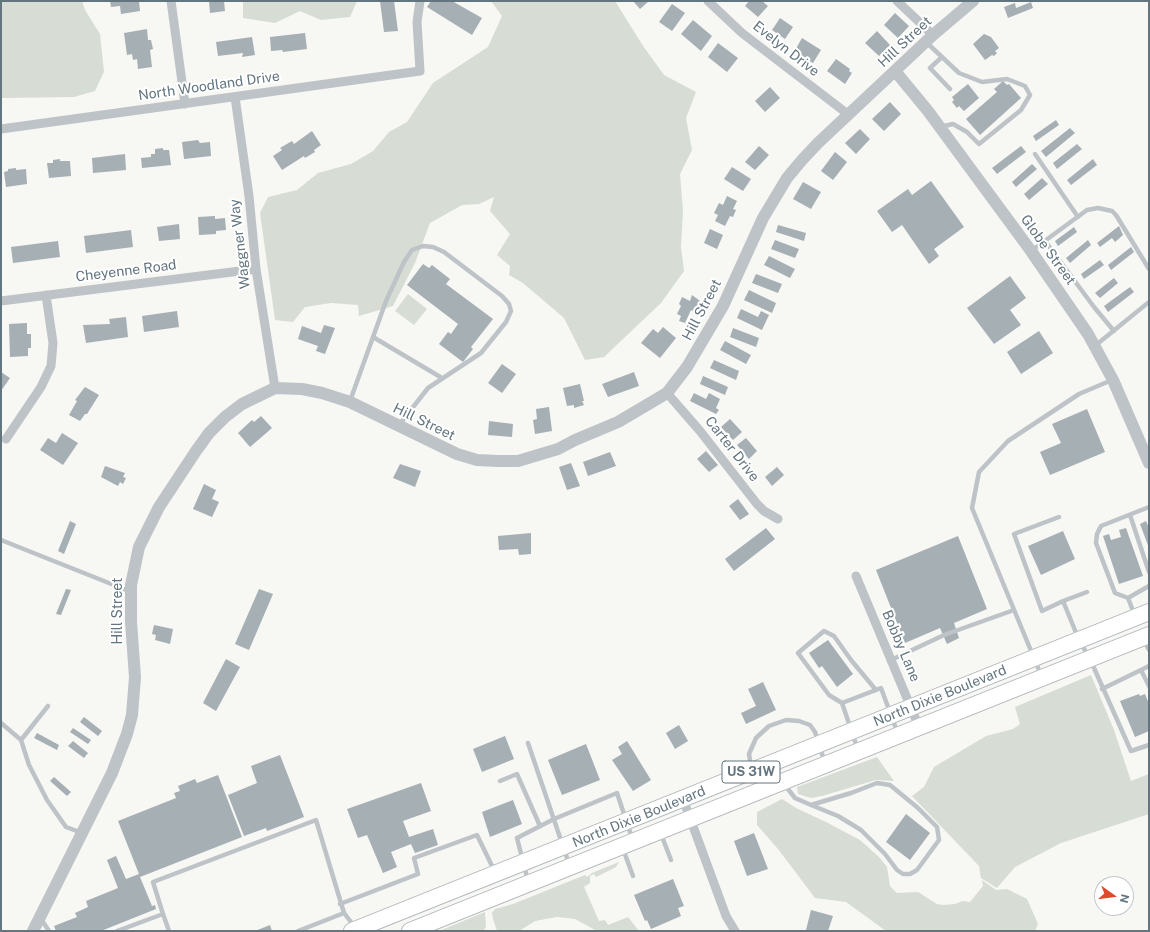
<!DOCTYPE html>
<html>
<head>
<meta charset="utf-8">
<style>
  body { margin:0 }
  #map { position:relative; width:1150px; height:932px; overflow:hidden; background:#f7f7f4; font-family:"Public Sans",sans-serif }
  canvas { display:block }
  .frame { position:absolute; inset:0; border:2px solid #63757f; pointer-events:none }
  .north { position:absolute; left:1094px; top:876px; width:40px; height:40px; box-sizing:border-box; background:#fff; border:1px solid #c1c8cc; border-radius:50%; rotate:104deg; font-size:11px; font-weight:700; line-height:16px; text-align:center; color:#63757f }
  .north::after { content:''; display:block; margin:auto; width:14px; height:18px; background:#e0482c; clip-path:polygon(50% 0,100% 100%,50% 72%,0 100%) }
</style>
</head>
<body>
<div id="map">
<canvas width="1150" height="932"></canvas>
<div class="frame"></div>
<div class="north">N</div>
</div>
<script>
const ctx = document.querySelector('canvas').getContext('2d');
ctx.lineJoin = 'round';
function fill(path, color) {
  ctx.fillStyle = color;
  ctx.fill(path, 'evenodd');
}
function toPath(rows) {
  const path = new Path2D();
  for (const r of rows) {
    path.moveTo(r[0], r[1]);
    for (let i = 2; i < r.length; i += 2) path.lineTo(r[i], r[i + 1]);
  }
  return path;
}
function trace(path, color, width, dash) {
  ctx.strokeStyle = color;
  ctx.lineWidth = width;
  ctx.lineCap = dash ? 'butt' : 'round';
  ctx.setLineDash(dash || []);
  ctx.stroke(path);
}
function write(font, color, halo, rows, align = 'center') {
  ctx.font = font + ' "Public Sans",sans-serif';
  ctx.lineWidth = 4;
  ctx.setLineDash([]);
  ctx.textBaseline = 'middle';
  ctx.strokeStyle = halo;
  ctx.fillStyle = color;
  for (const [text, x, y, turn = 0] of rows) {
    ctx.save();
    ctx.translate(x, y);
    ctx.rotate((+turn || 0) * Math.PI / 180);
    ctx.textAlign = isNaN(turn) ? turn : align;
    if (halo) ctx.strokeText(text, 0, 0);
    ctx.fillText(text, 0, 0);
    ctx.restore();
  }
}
fill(toPath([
  [1,1,82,1,85,10,100,34,104,72,95,91,74,97,1,98],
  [243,1,357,1,350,17,321,20,300,11,275,23,243,18],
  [491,1,615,1,643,46,664,75,696,92,686,118,692,150,680,174,683,211,681,247,684,271,661,303,604,357,585,360,564,318,523,283,509,275,510,266,497,255,510,234,490,211,494,197,479,204,462,205,430,223,415,263,393,306,359,316,358,305,331,303,305,307,293,322,275,320,260,213,268,197,297,190,318,173,351,164,373,151,389,132,407,122,433,83,488,47,502,16],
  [408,294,427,309,414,325,395,311],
  [1091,675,1114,730,1131,781,1149,774,1149,814,1061,843,1015,867,997,888,981,878,979,866,912,796,924,787,934,767,986,736,1013,729,1020,724,1015,707],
  [877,757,894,781,876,780,822,796,811,798,798,794,797,787],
  [782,799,796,808,826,822,860,840,879,857,887,867,890,886,897,893,918,892,937,904,943,905,955,904,963,901,970,902,983,886,982,880,996,890,1007,889,1027,899,1038,924,1035,931,886,931,846,902,815,898,778,849,757,825,757,812],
  [619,862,616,867,596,877,594,874,590,876,590,883,584,887,599,921,605,920,608,925,628,917,639,931,597,931,575,919,557,917,535,921,519,931,497,931,493,919,492,913,495,909,513,904,585,875,587,877,592,873],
  [485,912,486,927,483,931,439,931]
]), '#d7dcd4');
fill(toPath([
  [110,1,139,1,140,11,121,14,120,6,111,7],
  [209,1,224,1,225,11,210,13],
  [380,1,394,1,398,31,384,32],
  [431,1,452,1,482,18,472,35,427,7],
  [633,1,649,1,640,9],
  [749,1,762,1,768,6,758,17,745,6],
  [1031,2,1033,8,1008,18,1004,7,1015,3,1016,8],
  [672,4,685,13,672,31,659,22],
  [895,13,909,26,898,38,884,25],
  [780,18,793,27,785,39,772,30],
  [693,20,712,36,701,51,681,34],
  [147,29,148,40,151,40,153,49,150,50,152,67,138,69,137,59,133,60,132,54,127,55,124,33],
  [877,31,890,45,879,56,865,43],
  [305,33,307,49,283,52,282,50,271,51,270,37],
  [984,34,991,37,999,48,995,51,997,53,994,56,992,55,985,60,973,44],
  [252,37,255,55,242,57,243,53,218,56,216,42],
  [802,38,821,50,813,63,794,52],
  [718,43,738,58,727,72,708,57],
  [836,59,850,69,849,71,852,73,845,84,827,71],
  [1003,81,1007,85,1009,84,1021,98,980,135,966,119,997,92,994,89],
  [968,84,979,98,964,111,959,106,957,108,952,102,954,100,952,97],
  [770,87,780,98,765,112,755,101],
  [890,102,901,114,884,131,872,119],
  [1056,120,1059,125,1036,141,1033,136],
  [1070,128,1075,133,1046,157,1041,151],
  [860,129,870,139,856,154,845,143],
  [312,131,321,145,314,150,315,152,305,158,304,156,282,170,273,156,282,150,280,148,292,141,294,144],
  [198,140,200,143,210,142,211,156,184,159,182,142],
  [1077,144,1082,149,1057,169,1053,163],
  [759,146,769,155,755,170,745,162],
  [1021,146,1026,152,997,174,992,168],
  [163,148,163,150,169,150,171,165,142,168,141,158,151,157,151,154,155,154,155,149],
  [835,152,847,162,833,180,821,171],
  [125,154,126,170,93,173,92,158],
  [60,159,60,161,70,161,71,176,49,178,47,163,53,163,53,160],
  [1093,159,1097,165,1071,185,1067,180],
  [1032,164,1037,169,1016,187,1012,182],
  [732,167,751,179,743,191,724,179],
  [16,168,16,170,26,169,27,184,6,187,4,172,8,171,8,169],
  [1042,178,1048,184,1029,200,1024,194],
  [931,181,964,227,934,249,939,256,929,264,902,225,892,232,877,211,908,189,912,195],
  [803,182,821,192,811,209,793,199],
  [727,196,737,201,733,209,736,210,733,217,730,216,725,226,715,221,718,215,714,213,719,203,723,205],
  [215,216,215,219,225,218,226,230,216,231,216,234,199,235,198,217],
  [179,224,180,239,159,241,157,227],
  [778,225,806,233,804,241,776,232],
  [1119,226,1123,235,1115,242,1112,238,1100,247,1097,243],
  [1074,227,1077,232,1058,246,1055,241],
  [710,229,723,235,717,249,704,243],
  [131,230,133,247,86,253,84,236],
  [775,240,799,249,795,258,771,249],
  [1088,240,1091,245,1070,263,1066,258],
  [58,241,60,257,13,263,11,247],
  [1131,247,1134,252,1111,270,1108,265],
  [769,256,795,269,790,278,764,265],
  [1100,260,1104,265,1084,279,1081,274],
  [423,264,429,268,432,265,450,279,446,284,493,319,471,347,473,349,463,362,439,344,448,332,451,334,458,324,407,285],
  [756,274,782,284,778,293,752,283],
  [1010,276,1026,298,1010,310,1021,325,994,344,967,308],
  [1114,278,1118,283,1100,298,1095,293],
  [1130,287,1134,292,1108,312,1104,306],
  [749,290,776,303,772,313,744,300],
  [692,295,700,301,695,312,691,310,685,323,679,321,681,316,677,314,681,306,679,304,682,297,690,301],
  [741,309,758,317,761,311,769,315,762,330,737,318],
  [177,311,179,327,144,332,142,316],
  [126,317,128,337,86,343,83,325,110,324,109,319],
  [27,323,27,334,31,334,31,348,28,348,28,356,10,357,9,324],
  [324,325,335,328,325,354,316,351,318,346,298,339,302,326,321,333],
  [663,327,676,338,660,358,641,343,653,329,658,333],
  [733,328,759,338,756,347,730,337],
  [1039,331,1053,353,1021,374,1007,352],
  [725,341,751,355,746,364,720,350],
  [714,360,739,371,736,380,710,368],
  [502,364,516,374,502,393,488,383],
  [1,372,10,378,1,391],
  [634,372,639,386,608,397,602,384],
  [703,376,728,387,725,395,700,384],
  [580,384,584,401,582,401,584,405,574,408,574,405,567,406,563,388],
  [85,387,99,395,87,414,85,414,80,421,69,415,77,401,75,400],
  [694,393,706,399,709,393,720,399,716,408,719,410,716,414,690,401],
  [549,407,552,431,535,434,533,420,537,419,536,409],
  [1087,409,1105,452,1050,475,1040,452,1061,443,1052,424],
  [261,416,272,428,250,447,238,433,252,420,254,422],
  [730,419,742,432,733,440,721,427],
  [489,421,513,424,512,437,488,435],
  [62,433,78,443,63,465,40,450,48,438,56,443],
  [746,438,757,451,749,459,737,445],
  [706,451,718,465,709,472,697,459],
  [610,452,616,466,588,476,583,462],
  [571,463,580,486,567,490,559,467],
  [400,464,421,471,415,487,393,478],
  [105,466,125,473,123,477,126,478,123,484,120,482,118,486,101,477],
  [777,467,784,475,772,486,765,477],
  [204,484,216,490,212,499,219,502,212,517,193,509],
  [738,499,749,514,740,520,729,506],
  [70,521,76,524,64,554,58,551],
  [1146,521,1149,528,1149,548,1140,524],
  [766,528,775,539,734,571,725,559],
  [1126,528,1143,576,1119,584,1103,536,1109,534,1111,540,1121,537,1119,530],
  [1063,531,1075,559,1041,575,1028,546],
  [531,533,531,554,519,555,518,549,499,550,498,536],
  [958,536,987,609,954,623,959,638,947,644,940,628,905,643,876,570],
  [66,589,71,590,61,615,56,614],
  [259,589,273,594,249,650,235,644],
  [154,625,173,629,170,644,155,640,156,635,152,634],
  [828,640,853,674,837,687,822,666,819,668,809,653],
  [226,659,240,667,216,711,203,703],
  [763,682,776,710,746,724,741,713,756,706,748,689],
  [1139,694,1140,696,1145,694,1149,704,1149,731,1135,737,1120,701],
  [84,717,102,731,98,736,80,722],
  [679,725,688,741,675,749,666,733],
  [73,728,91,740,88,744,70,732],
  [37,733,59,745,57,750,34,738],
  [505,736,514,759,482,772,473,749],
  [73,741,88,753,84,758,68,746],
  [627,741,651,780,633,791,612,760,622,754,618,747],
  [586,744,600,780,562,795,548,760],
  [280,755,304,817,267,831,266,828,244,836,228,795,257,783,251,766],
  [218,775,242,837,140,877,152,906,155,905,156,909,101,931,56,931,54,926,77,917,75,913,88,907,86,901,118,888,107,860,116,856,126,879,139,874,118,821,176,798,174,793,180,791,178,786,195,779,197,783],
  [54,777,71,792,67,796,50,781],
  [421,783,431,811,403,821,409,837,433,829,438,845,415,853,411,844,391,852,397,867,383,873,367,835,358,838,347,809],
  [513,800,522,824,490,837,482,812],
  [906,814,930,833,910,860,886,842],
  [754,833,768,869,747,876,734,841],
  [673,879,684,906,678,908,681,916,651,929,647,920,645,921,634,895],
  [811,910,833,916,828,931,806,930],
  [270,925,272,931,255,931]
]), '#a5afb4');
const trunk = toPath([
  [352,931,1149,612],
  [410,931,1149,635]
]);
trace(trunk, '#b2b7ba', 18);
trace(toPath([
  [926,42,959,73,982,82,1007,79,1025,86,1030,95,1021,110,979,144,967,132,953,124,940,127],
  [942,57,930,68,950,89],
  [1035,154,1078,217],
  [1045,241,1094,307,1114,331],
  [1031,251,1087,210,1098,208,1112,211,1116,215,1149,269],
  [373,337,442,378],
  [1096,345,1149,302],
  [350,401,386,301,404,262,412,250,423,246,433,247,444,252,502,296,509,304,511,311,506,322,481,353,428,388,399,425],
  [1130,515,1149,572],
  [1059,517,1014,534,1042,611,1063,601,1079,640,1090,659,1131,751,1149,745],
  [1,540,129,591],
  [1128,598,1149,586],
  [1063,601,1087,592],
  [1135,616,1128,598,1115,593,1096,543,1097,534,1101,526,1149,507],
  [1144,641,1149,650],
  [891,660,944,635,1014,610],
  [1141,670,1149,666],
  [1041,675,972,508,979,472,1008,441,1079,394,1112,380],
  [1102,689,1141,670,1149,686],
  [842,703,829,695,798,653,824,631,834,636,851,660,876,690],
  [48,706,21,740,29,765,47,800,66,827,82,833],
  [1,723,21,740],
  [528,743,569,864],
  [858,750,842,703,881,688,898,734],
  [751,767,749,754,756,738,769,726,786,720,799,721,810,725,815,732,825,763],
  [500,781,517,774,540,826],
  [784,784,795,798,811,805,851,793,877,783,890,785,918,808,937,827,939,840,917,870,910,874,903,874,897,870,885,854,861,830,838,816,811,805],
  [661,834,671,860],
  [623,849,633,876],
  [528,881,517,838,554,819,617,793,632,838],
  [340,904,418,874,414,858,477,835,494,870],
  [163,914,153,882,316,820,344,913,354,926],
  [41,919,49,931],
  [117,931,163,914,169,931],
  [298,931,344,913]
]), '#bec3c7', 4.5);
trace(toPath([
  [171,1,185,104],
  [708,1,742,33,849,115],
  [897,1,933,35],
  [235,97,249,196,256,269,275,388],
  [1,129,420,71,417,22,420,1],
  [1,301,256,269],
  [667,393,700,431,757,504,764,511,778,519],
  [6,439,41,387,51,366,53,343,46,295],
  [856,576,919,727],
  [683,799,726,916,735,931]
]), '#bec3c7', 9);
trace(toPath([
  [895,71,928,111,1031,251,1088,334,1113,380,1149,463],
  [33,931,112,773,127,734,132,715,135,677,131,622,131,585,139,547,159,507,196,451,209,433,225,417,242,404,275,388,302,389,322,393,350,402,457,454,477,460,498,461,518,461,558,449,575,440,618,422,667,393,687,367,723,306,763,218,787,178,802,160,818,143,933,35,973,1]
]), '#bec3c7', 12);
trace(trunk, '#fff', 16);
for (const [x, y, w] of [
  [751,772,58]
]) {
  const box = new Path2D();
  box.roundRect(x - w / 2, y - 11, w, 22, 3);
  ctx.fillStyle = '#fff';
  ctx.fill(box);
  trace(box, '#63757f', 1);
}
write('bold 13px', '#63757f', null, [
  ["US 31W",751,772]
]);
write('14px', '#63757f', '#fff', [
  ["Hill Street",905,42,-43],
  ["Evelyn Drive",786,49,38],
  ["North Woodland Drive",209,86,-8],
  ["Waggner Way",240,244,-97],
  ["Globe Street",1048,250,54],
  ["Cheyenne Road",126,271,-7],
  ["Hill Street",702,310,-62],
  ["Hill Street",424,422,26],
  ["Carter Drive",732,449,52],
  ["Hill Street",118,611,-90],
  ["Bobby Lane",901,646,67],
  ["North Dixie Boulevard",940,696,-22],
  ["North Dixie Boulevard",639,817,-22]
]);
</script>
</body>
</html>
